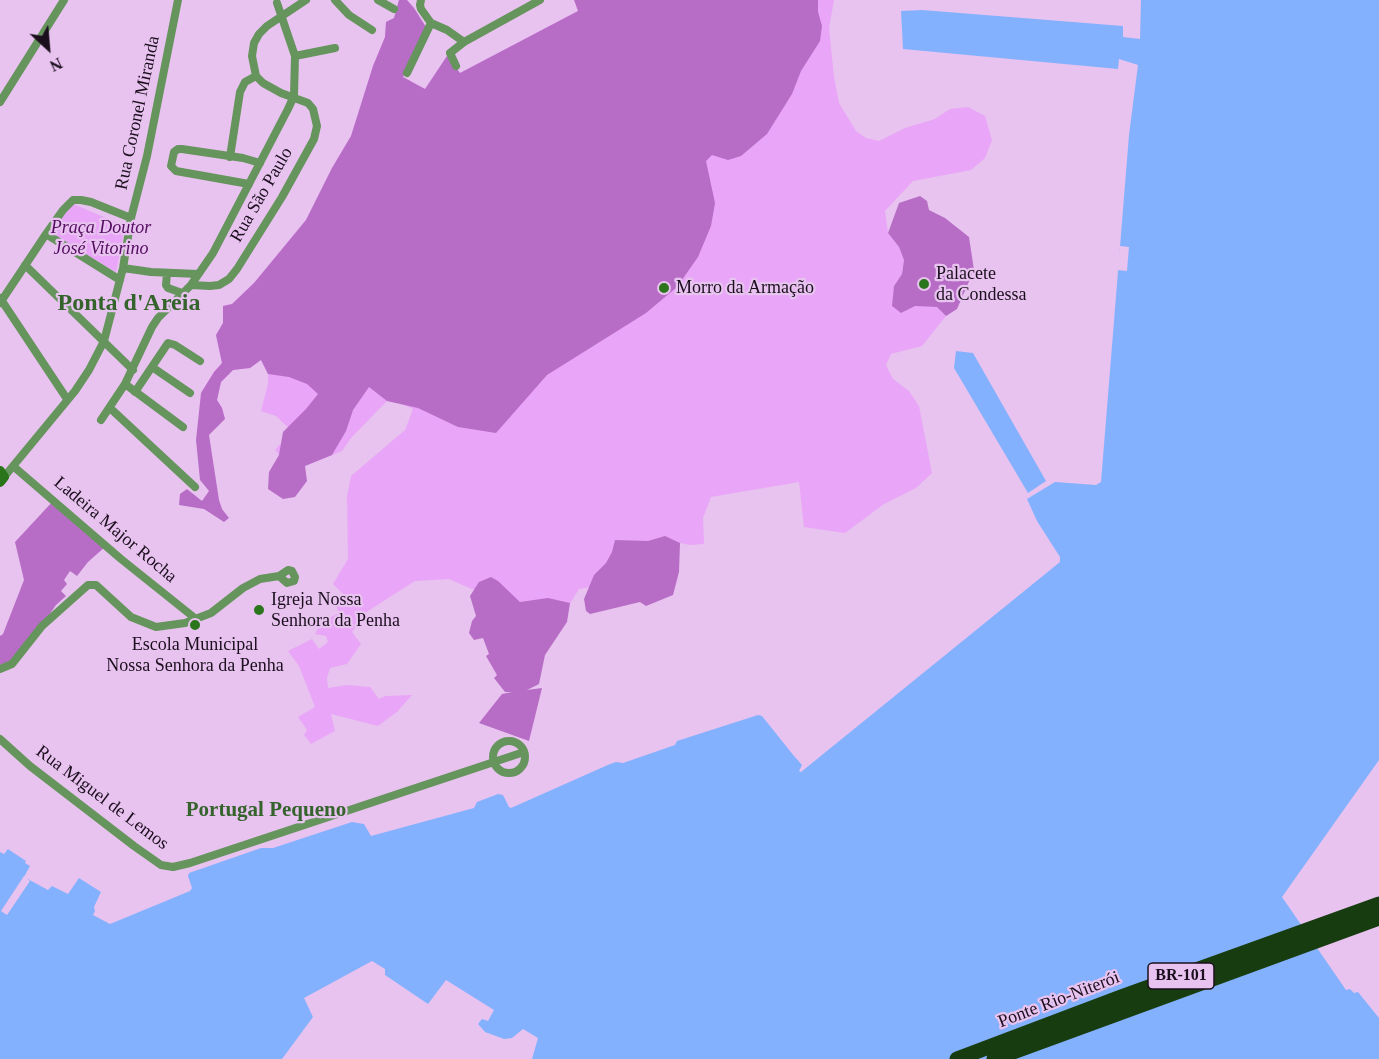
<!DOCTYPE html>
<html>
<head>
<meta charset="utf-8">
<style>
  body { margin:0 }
  #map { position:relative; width:1379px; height:1059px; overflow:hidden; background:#e8c3ef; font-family:Georgia,serif }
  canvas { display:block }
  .north { position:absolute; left:18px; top:18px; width:60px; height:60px; -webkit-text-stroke:4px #e8c3ef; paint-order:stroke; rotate:154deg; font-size:16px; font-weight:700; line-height:24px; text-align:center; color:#1b0f1e }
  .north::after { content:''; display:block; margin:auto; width:21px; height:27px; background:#1b0f1e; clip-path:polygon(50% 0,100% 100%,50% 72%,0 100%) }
</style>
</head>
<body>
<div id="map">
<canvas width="1379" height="1059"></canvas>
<div class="north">N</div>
</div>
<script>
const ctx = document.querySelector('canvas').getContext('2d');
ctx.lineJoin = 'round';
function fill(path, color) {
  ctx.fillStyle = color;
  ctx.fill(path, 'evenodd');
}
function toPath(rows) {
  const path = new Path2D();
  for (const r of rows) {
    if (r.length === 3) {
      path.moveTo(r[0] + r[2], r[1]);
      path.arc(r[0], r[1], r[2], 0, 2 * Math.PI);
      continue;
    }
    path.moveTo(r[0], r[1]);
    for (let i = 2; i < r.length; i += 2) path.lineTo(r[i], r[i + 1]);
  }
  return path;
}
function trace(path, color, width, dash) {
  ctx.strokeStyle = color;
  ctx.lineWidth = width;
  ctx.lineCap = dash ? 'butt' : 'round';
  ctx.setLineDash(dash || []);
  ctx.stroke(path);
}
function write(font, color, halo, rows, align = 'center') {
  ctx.font = font + ' Georgia,serif';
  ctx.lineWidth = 4.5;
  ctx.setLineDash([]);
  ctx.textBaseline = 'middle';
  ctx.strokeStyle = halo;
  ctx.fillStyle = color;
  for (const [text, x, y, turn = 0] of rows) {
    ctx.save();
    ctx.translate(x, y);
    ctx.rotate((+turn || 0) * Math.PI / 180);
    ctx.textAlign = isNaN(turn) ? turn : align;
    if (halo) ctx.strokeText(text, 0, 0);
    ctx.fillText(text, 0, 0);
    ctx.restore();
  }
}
fill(toPath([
  [399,0,407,0,414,8,426,27,403,77,425,89,447,56,460,73,578,11,579,0,834,0,829,28,834,77,839,103,856,131,866,138,879,141,905,128,935,119,950,109,968,107,985,116,992,140,985,158,971,170,913,181,885,211,888,233,899,247,904,260,902,274,894,286,901,313,914,306,924,306,938,307,946,316,922,346,891,354,886,365,893,379,909,391,919,406,932,473,916,488,884,504,845,533,804,527,799,482,711,497,703,518,704,544,690,545,680,543,607,584,579,589,560,620,481,593,449,579,415,581,368,611,352,632,361,644,347,664,330,668,327,678,328,688,347,685,370,687,379,699,385,696,412,695,397,712,378,726,331,714,335,731,311,744,304,735,307,730,298,717,315,707,299,666,288,651,312,639,319,649,328,642,326,636,315,634,321,622,339,613,336,606,343,594,333,584,348,559,347,496,351,476,405,430,413,409,402,404,387,401,351,438,342,451,305,466,285,461,275,450,292,431,276,416,261,411,268,384,268,366,261,360,250,368,233,370,221,382,217,400,222,408,225,419,201,393,214,372,222,363,216,335,223,323,223,306,232,304,254,283,306,220,332,168,351,136,373,66,385,37,386,22,394,18],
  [71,203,125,226,116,272,52,234]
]), '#e9a5f7');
fill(toPath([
  [399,0,407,0,414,8,426,27,403,77,425,89,447,56,460,73,578,11,574,0,818,0,818,12,822,26,820,41,801,71,792,94,767,134,741,156,728,160,712,155,706,161,715,203,711,226,698,257,677,287,646,313,547,375,496,433,458,427,418,408,387,401,369,387,353,410,346,431,332,455,305,466,307,481,295,497,283,499,268,489,269,472,279,455,283,432,306,409,318,394,307,384,289,377,268,374,261,360,250,368,233,370,221,382,217,400,222,408,225,419,209,435,219,500,222,509,229,518,224,522,204,509,179,505,180,494,187,489,202,501,209,491,200,480,196,440,201,393,214,372,222,363,216,335,223,323,223,306,232,304,254,283,306,220,332,168,351,136,373,66,385,37,386,22,394,18],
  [920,196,927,201,929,210,945,218,969,237,974,270,957,309,946,316,937,307,915,306,901,313,892,306,894,286,902,274,904,260,899,247,888,233,899,203],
  [54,500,106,546,88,562,77,576,70,571,64,580,67,584,61,591,66,596,56,605,40,628,12,661,0,665,0,636,3,634,24,580,15,542],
  [665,536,680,543,679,572,673,595,646,606,640,602,590,614,586,611,584,599,594,575,606,563,612,552,615,540,648,541],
  [491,577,498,581,520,602,548,598,570,603,567,622,545,655,539,684,527,690,542,688,529,741,479,723,502,694,512,692,505,692,494,678,497,675,486,656,489,654,483,638,474,640,469,633,472,621,476,616,470,596,479,582]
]), '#b76dc6');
fill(toPath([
  [1141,0,1379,0,1379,760,1282,897,1346,990,1350,989,1354,993,1358,992,1379,1018,1379,1059,532,1059,538,1038,523,1029,512,1038,504,1039,485,1032,478,1024,482,1019,488,1021,494,1010,446,980,428,1004,385,975,385,969,372,961,304,998,313,1017,282,1059,0,1059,0,852,4,854,8,849,26,861,25,863,30,866,24,877,48,890,52,886,68,894,79,878,101,892,94,907,95,911,93,915,110,924,190,891,192,888,188,876,189,873,261,848,273,848,352,822,364,824,371,836,474,808,477,802,498,794,503,795,509,807,511,808,610,764,616,762,623,763,675,745,677,741,758,715,762,716,794,756,802,765,799,771,801,772,1060,562,1060,557,1037,521,1027,499,1055,482,1096,485,1101,482,1129,135,1138,65,1119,59,1118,69,903,49,901,11,922,10,1123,26,1123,37,1140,39],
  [956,351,973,353,1046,481,1028,493,954,368]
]), '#84b1fd');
fill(toPath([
  [1120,246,1129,247,1127,271,1117,270],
  [24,876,30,881,7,915,1,911]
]), '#e8c3ef');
trace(toPath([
  [335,0,349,15,372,30],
  [378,0,394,9],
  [431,23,447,30,464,42,540,0],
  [295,56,335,48],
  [456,66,450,53,464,42],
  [407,73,431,23,421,9,420,5,421,0],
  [0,102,64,0],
  [230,157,240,92,245,82,256,76],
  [249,184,176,171,171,166,174,152,178,149,182,149,243,158,260,163],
  [46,234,120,280],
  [25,265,133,370],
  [123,268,151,272,198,274],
  [167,273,166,285,168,288,182,293],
  [191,285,210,286,219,285,229,279,237,269,282,197,314,139,317,126,313,109,308,103,281,93,263,83,256,76,252,56,254,43,259,34,267,26,306,0],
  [0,298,67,399],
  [0,303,46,234,63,210,73,200,81,200,91,202,131,218],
  [152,367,190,393],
  [125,384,183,427],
  [135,392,168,343,175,345,200,361],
  [110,408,195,487],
  [101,420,125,384,152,327,158,318,191,285,213,253,288,109,294,96,295,56,277,3],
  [13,466,121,559,196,619],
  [4,477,75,391,89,370,104,341,123,268,131,218,147,156,178,0],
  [0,669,12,664,42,626,88,585,96,585,131,617,156,627,185,623,211,613,243,588,260,579,279,576,287,583,294,581,295,577,292,571,288,570,279,576],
  [0,739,30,766,134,846,161,865,173,867,190,863,524,752],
  [509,757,16]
]), '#66945d', 8);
trace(toPath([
  [0,471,4,477,0,482]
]), '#2a741a', 10);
trace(toPath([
  [957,1059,1121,997,1379,904],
  [994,1059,1379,918]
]), '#173c0f', 15);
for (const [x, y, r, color] of [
  [924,284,6,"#2b761c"],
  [664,288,6,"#2b761c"],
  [259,610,6,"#2b761c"],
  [195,625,6,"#2b761c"]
]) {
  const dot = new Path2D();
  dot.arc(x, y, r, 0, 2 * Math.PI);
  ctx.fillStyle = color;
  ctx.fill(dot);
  trace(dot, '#e8c3ef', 2);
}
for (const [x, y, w] of [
  [1181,976,66]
]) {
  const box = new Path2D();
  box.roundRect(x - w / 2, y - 13, w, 26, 4.5);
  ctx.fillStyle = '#e8c3ef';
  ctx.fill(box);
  trace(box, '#1b0f1e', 1.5);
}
write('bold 16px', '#1b0f1e', null, [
  ["BR-101",1181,976]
]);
write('18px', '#1b0f1e', '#e8c3ef', [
  ["Rua Coronel Miranda",138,113,-78],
  ["Rua São Paulo",262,195,-60],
  ["Ladeira Major Rocha",115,530,40],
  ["Rua Miguel de Lemos",102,798,37],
  ["Ponte Rio-Niterói",1059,1000,-21]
]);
write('italic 18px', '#540d61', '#e8c3ef', [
  ["Praça Doutor",101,228],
  ["José Vitorino",101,249]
]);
write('18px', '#1b0f1e', '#e8c3ef', [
  ["Palacete",936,274],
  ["da Condessa",936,295],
  ["Morro da Armação",676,288],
  ["Igreja Nossa",271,600],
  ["Senhora da Penha",271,621],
  ["Escola Municipal",195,645,"center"],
  ["Nossa Senhora da Penha",195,666,"center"]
], 'left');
write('bold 21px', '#34632b', '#e8c3ef', [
  ["Portugal Pequeno",266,811]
]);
write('bold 24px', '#34632b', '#e8c3ef', [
  ["Ponta d'Areia",129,304]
]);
</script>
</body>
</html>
